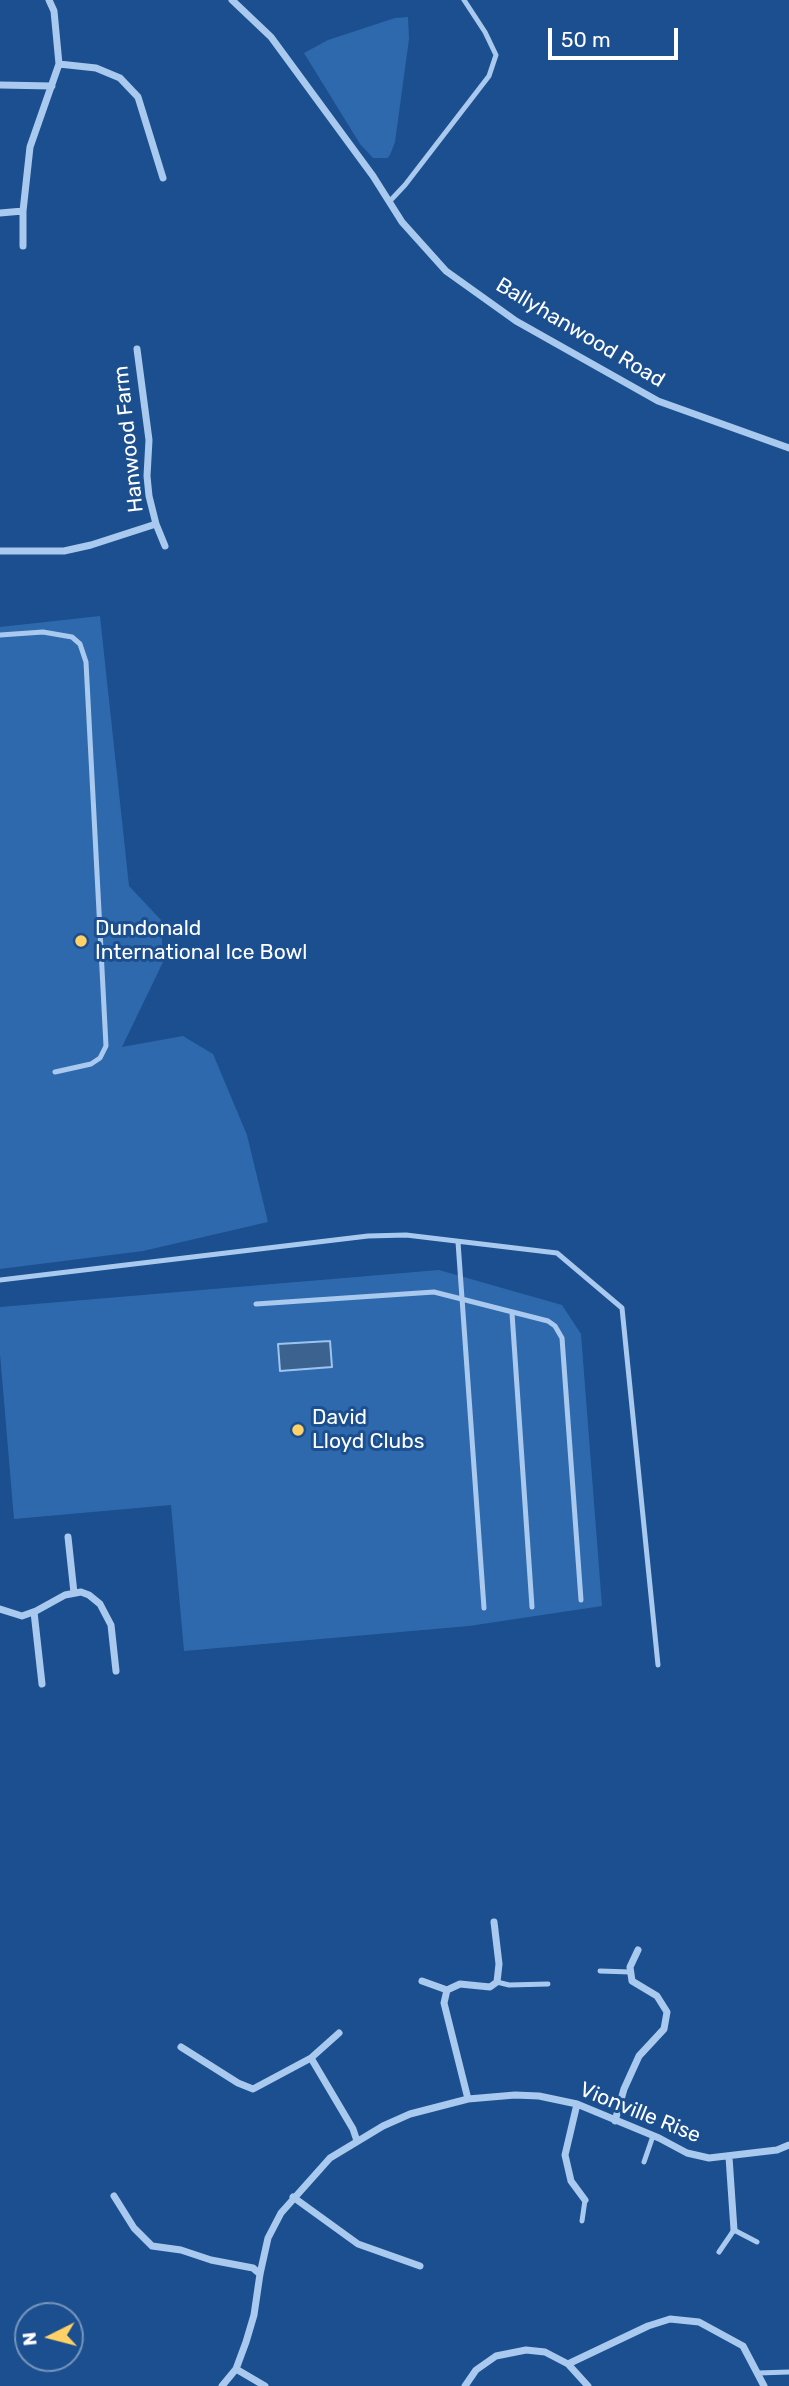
<!DOCTYPE html>
<html>
<head>
<meta charset="utf-8">
<style>
  body { margin:0 }
  #map { position:relative; width:789px; height:2386px; overflow:hidden; background:#1b4f8f; font-family:Rubik,sans-serif }
  canvas { display:block }
  .north { position:absolute; left:14px; top:2302px; width:70px; height:70px; box-sizing:border-box; background:#1b4f8f; border:2px solid #7695bc; border-radius:50%; rotate:264deg; font-size:19px; font-weight:700; line-height:28px; text-align:center; color:#fff }
  .north::after { content:''; display:block; margin:auto; width:24px; height:32px; background:#ffd166; clip-path:polygon(50% 0,100% 100%,50% 72%,0 100%) }
  .scale { position:absolute; left:548px; top:28px; width:130px; height:32px; box-sizing:border-box; border:4px solid #fff; border-top:0; padding-left:9px; font-size:21px; line-height:24px; white-space:nowrap; color:#fff; -webkit-text-stroke:5px #1b4f8f; paint-order:stroke }
</style>
</head>
<body>
<div id="map">
<canvas width="789" height="2386"></canvas>
<div class="north">N</div>
<div class="scale">50 m</div>
</div>
<script>
const ctx = document.querySelector('canvas').getContext('2d');
ctx.lineJoin = 'round';
function fill(path, color) {
  ctx.fillStyle = color;
  ctx.fill(path, 'evenodd');
}
function toPath(rows) {
  const path = new Path2D();
  for (const r of rows) {
    path.moveTo(r[0], r[1]);
    for (let i = 2; i < r.length; i += 2) path.lineTo(r[i], r[i + 1]);
  }
  return path;
}
function trace(path, color, width, dash) {
  ctx.strokeStyle = color;
  ctx.lineWidth = width;
  ctx.lineCap = dash ? 'butt' : 'round';
  ctx.setLineDash(dash || []);
  ctx.stroke(path);
}
function write(font, color, halo, rows, align = 'center') {
  ctx.font = font + ' Rubik,sans-serif';
  ctx.lineWidth = 6;
  ctx.setLineDash([]);
  ctx.textBaseline = 'middle';
  ctx.strokeStyle = halo;
  ctx.fillStyle = color;
  for (const [text, x, y, turn = 0] of rows) {
    ctx.save();
    ctx.translate(x, y);
    ctx.rotate((+turn || 0) * Math.PI / 180);
    ctx.textAlign = isNaN(turn) ? turn : align;
    if (halo) ctx.strokeText(text, 0, 0);
    ctx.fillText(text, 0, 0);
    ctx.restore();
  }
}
fill(toPath([
  [408,17,409,39,395,142,390,155,387,158,373,158,360,144,304,53,328,40,395,18],
  [100,616,129,886,161,920,163,962,122,1047,183,1036,213,1054,247,1135,268,1222,143,1251,0,1269,0,627],
  [439,1270,562,1305,581,1334,602,1606,469,1626,184,1651,171,1505,14,1519,0,1354,0,1307]
]), '#2e69ad');
const water = toPath([
  [330,1341,332,1367,280,1371,278,1344,330,1341]
]);
fill(water, '#3c6290');
trace(water, '#9cc4f0', 2);
trace(toPath([
  [389,202,405,185,489,76,496,55,485,32,464,0],
  [0,635,43,632,72,637,80,644,86,662,106,1046,100,1058,91,1064,55,1072],
  [458,1242,484,1608],
  [0,1280,368,1236,406,1235,557,1253,622,1308,658,1665],
  [256,1304,434,1292,548,1321,555,1326,562,1338,581,1600],
  [512,1313,532,1607],
  [600,1971,630,1972],
  [497,1982,509,1985,548,1984],
  [644,2162,653,2136],
  [582,2221,585,2200],
  [719,2252,734,2230,757,2242],
  [758,2373,789,2372]
]), '#a9c9ee', 5);
trace(toPath([
  [232,0,271,37,373,176,402,222,446,271,516,321,658,401,789,448],
  [59,64,96,68,120,78,138,97,163,178],
  [0,85,52,86],
  [0,213,23,211],
  [23,246,23,211,30,147,59,64,54,11,49,0],
  [156,524,165,546],
  [0,551,64,551,91,545,156,524,149,496,147,476,149,440,137,349],
  [68,1537,74,1593],
  [0,1609,22,1616,36,1611,65,1595,81,1592,89,1595,100,1604,111,1625,116,1671],
  [34,1612,42,1684],
  [422,1981,447,1990],
  [181,2047,238,2083,253,2089,311,2058,339,2033],
  [311,2058,353,2129,357,2141],
  [468,2099,444,2003,447,1990,460,1984,490,1987,497,1982,499,1964,494,1922],
  [577,2104,565,2155,571,2181,585,2200],
  [615,2121,624,2089,639,2056,664,2029,667,2012,657,1996,632,1981,630,1967,638,1950],
  [729,2157,734,2230],
  [114,2196,134,2228,152,2246,181,2250,211,2260,253,2268,260,2274],
  [293,2197,358,2244,420,2266],
  [568,2364,648,2326,670,2319,699,2322,743,2346,764,2386],
  [236,2369,265,2386],
  [222,2386,236,2369,246,2342,254,2315,260,2274,268,2238,281,2213,330,2158,383,2126,410,2114,468,2099,515,2095,539,2096,577,2104,659,2138,687,2153,709,2158,777,2150,789,2145],
  [465,2386,476,2370,496,2356,526,2350,545,2352,568,2364,588,2386]
]), '#a9c9ee', 7);
for (const [x, y, r, color] of [
  [81,941,7,"#ffd166"],
  [298,1430,7,"#ffd166"]
]) {
  const dot = new Path2D();
  dot.arc(x, y, r, 0, 2 * Math.PI);
  ctx.fillStyle = color;
  ctx.fill(dot);
  trace(dot, '#1b4f8f', 2.5);
}
write('21px', '#fff', '#1b4f8f', [
  ["Ballyhanwood Road",580,333,31],
  ["Hanwood Farm",129,439,-96],
  ["Vionville Rise",640,2113,22]
]);
write('21px', '#fff', '#1b4f8f', [
  ["Dundonald",95,929],
  ["International Ice Bowl",95,953],
  ["David",312,1418],
  ["Lloyd Clubs",312,1442]
], 'left');
</script>
</body>
</html>
